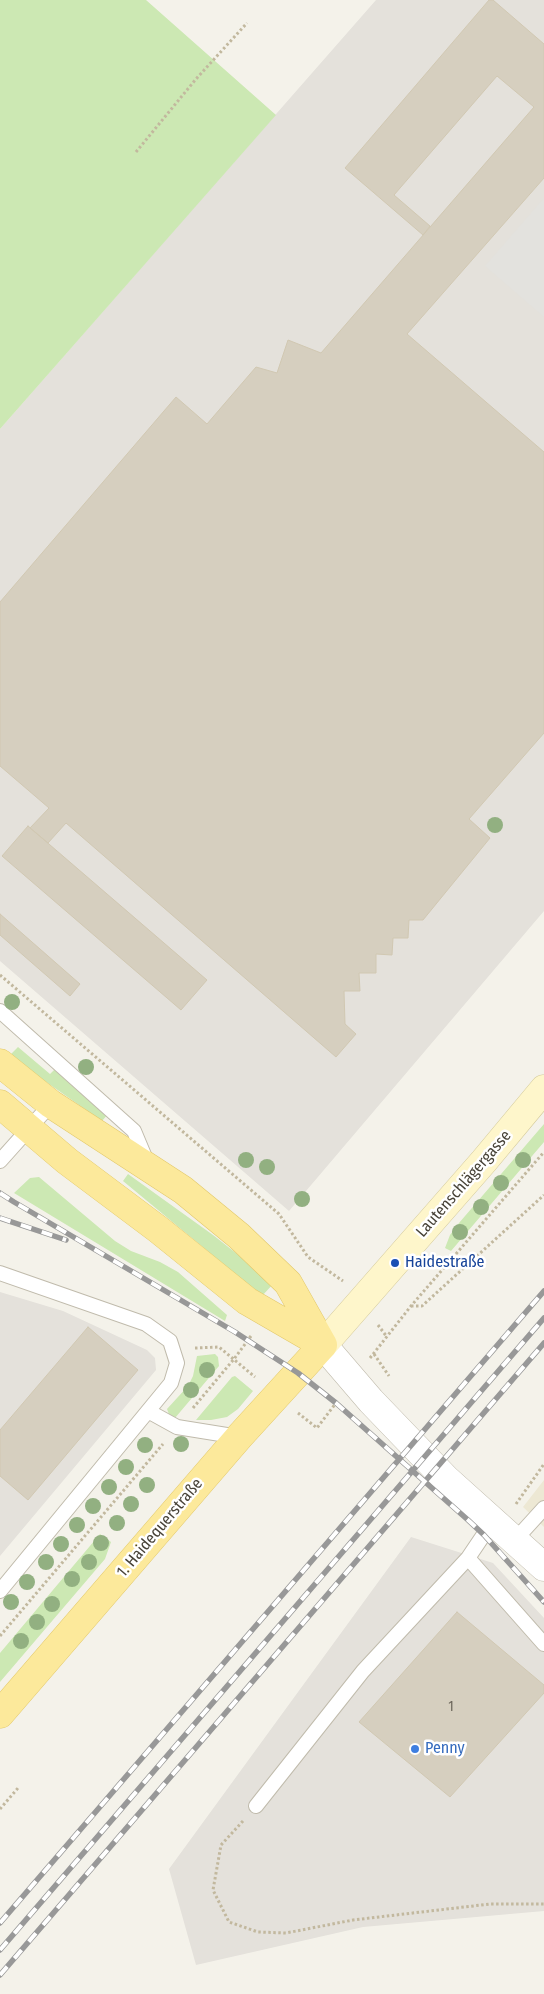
<!DOCTYPE html>
<html>
<head>
<meta charset="utf-8">
<style>
  body { margin:0 }
  canvas { display:block; background:#f4f2ea }
</style>
</head>
<body>
<canvas width="544" height="1994"></canvas>
<script>
const ctx = document.querySelector('canvas').getContext('2d');
ctx.lineJoin = 'round';
function fill(path, color) {
  ctx.fillStyle = color;
  ctx.fill(path, 'evenodd');
}
function toPath(rows) {
  const path = new Path2D();
  for (const r of rows) {
    path.moveTo(r[0], r[1]);
    for (let i = 2; i < r.length; i += 2) path.lineTo(r[i], r[i + 1]);
  }
  return path;
}
function trace(path, color, width, dash) {
  ctx.strokeStyle = color;
  ctx.lineWidth = width;
  ctx.lineCap = dash ? 'butt' : 'round';
  ctx.setLineDash(dash || []);
  ctx.stroke(path);
}
function write(font, color, halo, rows, align = 'center') {
  ctx.font = font + ' "Fira Sans Condensed",sans-serif';
  ctx.lineWidth = 5;
  ctx.setLineDash([]);
  ctx.textBaseline = 'middle';
  ctx.strokeStyle = halo;
  ctx.fillStyle = color;
  for (const [text, x, y, turn = 0] of rows) {
    ctx.save();
    ctx.translate(x, y);
    ctx.rotate((+turn || 0) * Math.PI / 180);
    ctx.textAlign = isNaN(turn) ? turn : align;
    if (halo) ctx.strokeText(text, 0, 0);
    ctx.fillText(text, 0, 0);
    ctx.restore();
  }
}
fill(toPath([
  [376,0,544,0,544,911,289,1211,0,961,0,429],
  [0,1292,63,1311,147,1350,155,1358,156,1370,0,1556],
  [411,1537,493,1563,544,1618,544,1911,363,1927,196,1965,169,1869]
]), '#e4e1db');
fill(toPath([
  [544,1480,544,1527,523,1507]
]), '#ede8d4');
fill(toPath([
  [0,0,146,0,276,115,0,429],
  [18,1047,50,1074,55,1069,57,1070,108,1114,102,1121,9,1056],
  [544,1124,544,1142,451,1251,445,1248,450,1235,459,1223],
  [128,1174,213,1235,274,1283,262,1296,123,1181],
  [39,1177,115,1241,131,1251,160,1262,178,1272,227,1315,225,1321,14,1193,30,1178],
  [215,1354,218,1357,219,1366,175,1418,170,1417,167,1409,188,1386,193,1376,197,1356],
  [235,1376,253,1391,238,1409,227,1417,211,1420,196,1420,232,1377],
  [100,1534,111,1542,105,1559,0,1682,0,1653]
]), '#cce8b3');
fill(toPath([
  [544,198,544,317,485,266]
]), '#e3e2de');
const building = toPath([
  [489,0,493,0,544,44,544,178,407,334,544,452,544,733,469,819,490,838,423,920,409,920,408,938,393,938,392,955,376,954,376,973,359,973,360,991,344,991,345,1024,356,1034,336,1057,66,823,48,843,30,828,49,808,0,766,0,602,176,397,207,424,256,367,277,373,288,340,321,353,534,107,497,76,394,195,430,226,423,235,345,168,489,0],
  [28,826,207,980,181,1010,2,856,28,826],
  [0,914,80,984,70,996,0,935,0,914],
  [88,1327,138,1370,28,1500,0,1476,0,1430,88,1327],
  [457,1612,544,1685,544,1693,450,1797,359,1722,457,1612]
]);
fill(building, '#d6cfbf');
trace(building, '#d1c8b2', 1);
const service = toPath([
  [0,1011,134,1131,147,1162],
  [0,1161,51,1104],
  [0,1273,146,1324,170,1341,177,1363,171,1383,0,1591],
  [148,1411,177,1427,239,1437],
  [515,1540,544,1508],
  [468,1558,493,1521],
  [256,1806,363,1671,468,1558,544,1644]
]);
const tertiary = toPath([
  [323,1345,371,1401,446,1479,544,1567]
]);
const secondary = toPath([
  [323,1345,484,1161,544,1089]
]);
const primary = toPath([
  [0,1063,51,1104,183,1190,239,1236,288,1283,323,1345],
  [0,1104,67,1161,159,1230,247,1301,323,1345],
  [0,1714,239,1437,323,1345]
]);
trace(service, '#c0bbac', 16);
trace(tertiary, '#c0bbac', 29);
trace(secondary, '#d3c99a', 29);
trace(primary, '#e2c86a', 29);
trace(toPath([
  [136,152,196,79,247,23],
  [0,975,279,1214,308,1257,343,1281],
  [411,1306,422,1306,544,1195],
  [378,1325,387,1337],
  [195,1348,219,1347,255,1377],
  [374,1354,389,1376],
  [370,1358,411,1306,544,1152],
  [193,1408,234,1359,251,1336],
  [298,1413,317,1428,336,1403],
  [516,1504,544,1464],
  [0,1636,163,1444],
  [0,1809,18,1788],
  [243,1821,221,1845,213,1890,229,1922,258,1932,286,1933,353,1920,490,1904,544,1904]
]), '#c2b89e', 3, [2.5, 2.5]);
trace(service, '#fff', 14);
trace(tertiary, '#fff', 28);
trace(secondary, '#fef6cb', 28);
trace(primary, '#fce99b', 28);
const rail = toPath([
  [0,1193,14,1202,235,1332,298,1373,336,1403,468,1520,484,1535,544,1602],
  [0,1218,66,1240],
  [0,1923,544,1291],
  [0,1950,544,1318],
  [0,1975,544,1343]
]);
trace(rail, '#989898', 5.5);
trace(rail, '#fff', 4, [11]);
ctx.fillStyle = '#92b081';
for (const [x, y] of [
  [495,825],
  [12,1002],
  [86,1067],
  [246,1160],
  [523,1160],
  [267,1167],
  [501,1183],
  [302,1199],
  [481,1207],
  [460,1232],
  [207,1370],
  [191,1390],
  [181,1444],
  [145,1445],
  [126,1467],
  [147,1485],
  [109,1487],
  [131,1504],
  [93,1506],
  [117,1523],
  [77,1525],
  [101,1543],
  [61,1544],
  [46,1562],
  [89,1562],
  [72,1579],
  [27,1582],
  [11,1602],
  [52,1604],
  [37,1622],
  [21,1641]
]) {
  ctx.beginPath();
  ctx.arc(x, y, 8, 0, 2 * Math.PI);
  ctx.fill();
}
for (const [x, y, r, color] of [
  [395,1263,5,"#1a4fb4"],
  [415,1749,5,"#3f7fe0"]
]) {
  const dot = new Path2D();
  dot.arc(x, y, r, 0, 2 * Math.PI);
  ctx.fillStyle = color;
  ctx.fill(dot);
  trace(dot, '#fff', 2);
}
write('14px', '#6c665a', null, [
  ["1",451,1707]
]);
write('16px', '#484338', '#fff', [
  ["Lautenschlägergasse",464,1184,-49],
  ["1. Haidequerstraße",160,1528,-50]
]);
write('16px', '#164399', '#fff', [
  ["Haidestraße",405,1263]
], 'left');
write('16px', '#366cbe', '#fff', [
  ["Penny",425,1749]
], 'left');
</script>
</body>
</html>
